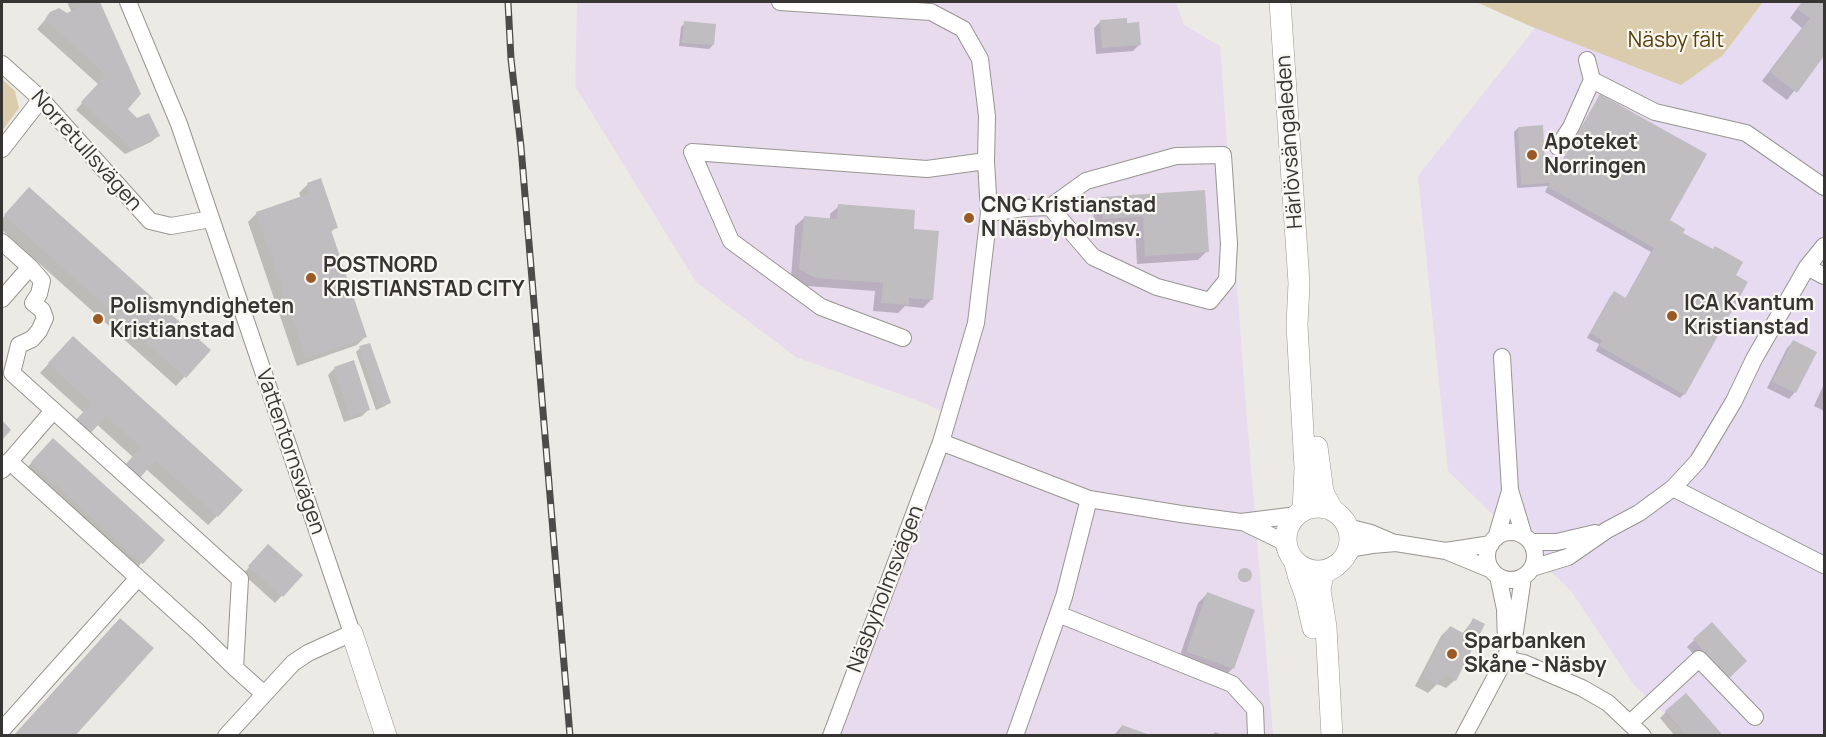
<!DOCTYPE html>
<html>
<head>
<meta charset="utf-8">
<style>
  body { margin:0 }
  #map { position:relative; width:1826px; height:737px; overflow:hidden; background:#eceae5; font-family:Manrope,sans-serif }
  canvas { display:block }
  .frame { position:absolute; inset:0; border:3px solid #363533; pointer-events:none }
</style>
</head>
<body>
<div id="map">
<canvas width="1826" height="737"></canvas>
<div class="frame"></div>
</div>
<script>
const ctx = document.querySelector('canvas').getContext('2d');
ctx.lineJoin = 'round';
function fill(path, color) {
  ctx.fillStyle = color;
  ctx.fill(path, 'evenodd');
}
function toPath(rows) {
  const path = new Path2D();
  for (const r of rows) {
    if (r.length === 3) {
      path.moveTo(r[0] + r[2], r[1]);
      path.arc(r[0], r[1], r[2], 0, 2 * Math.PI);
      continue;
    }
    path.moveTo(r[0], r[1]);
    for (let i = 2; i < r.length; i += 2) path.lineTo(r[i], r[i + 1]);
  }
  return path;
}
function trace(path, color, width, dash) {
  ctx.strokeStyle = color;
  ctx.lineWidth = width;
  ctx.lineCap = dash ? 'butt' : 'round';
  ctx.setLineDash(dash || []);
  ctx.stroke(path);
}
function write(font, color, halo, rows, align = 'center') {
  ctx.font = font + ' Manrope,sans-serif';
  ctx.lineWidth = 4.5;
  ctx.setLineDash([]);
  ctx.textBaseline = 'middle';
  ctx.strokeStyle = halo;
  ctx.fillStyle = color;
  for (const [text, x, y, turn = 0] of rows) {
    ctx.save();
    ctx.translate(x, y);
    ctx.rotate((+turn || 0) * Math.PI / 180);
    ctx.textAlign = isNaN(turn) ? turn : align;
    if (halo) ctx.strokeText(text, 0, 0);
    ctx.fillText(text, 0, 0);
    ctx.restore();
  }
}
fill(toPath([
  [1759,2,1824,2,1824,735,1687,735,1634,685,1571,591,1448,471,1418,176,1536,27]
]), '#e6dbf0');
fill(toPath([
  [577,2,1176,2,1184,25,1220,46,1244,383,1273,735,840,735,956,417,919,401,796,357,696,282,575,86]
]), '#e8dbee');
fill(toPath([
  [1476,2,1763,2,1723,55,1681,85,1530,26],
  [2,79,15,91,19,108,2,131]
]), '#dbccae');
fill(toPath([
  [67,2,99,2,139,94,126,109,158,136,151,142,125,154,76,110,98,84,37,29,51,13,67,15,72,13],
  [1802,2,1824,2,1824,53,1787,100,1762,81,1802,28,1790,18],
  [1101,21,1126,25,1139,45,1133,51,1096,54,1094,28],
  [685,23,713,45,709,49,679,46,681,27],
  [1601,96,1665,226,1712,251,1684,394,1680,398,1596,351,1599,344,1587,338,1610,297,1614,293,1625,299,1651,252,1545,192,1548,186,1517,188,1514,132,1518,128,1543,164,1556,171],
  [308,184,336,227,330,233,365,337,357,345,297,366,248,222,257,213,301,198,299,193],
  [1203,192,1207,251,1198,260,1137,264,1135,224,1094,227,1093,207,1102,199],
  [20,198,209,350,176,386,2,230,2,219],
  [839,206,912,231,932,299,923,308,905,306,898,313,873,311,875,291,807,286,791,278,795,226,804,218,830,220,830,214],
  [1793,342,1795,392,1789,399,1767,388,1787,348],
  [64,347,217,516,208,525,40,373],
  [360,348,390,402,385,406,376,410,356,352],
  [335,368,369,409,362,416,344,422,328,375],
  [1824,384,1824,411,1814,406],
  [45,448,163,540,133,572,24,471],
  [262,553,300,575,275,603,243,574],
  [1244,576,6],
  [1207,594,1253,610,1232,669,1224,677,1178,661,1198,603],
  [1473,620,1455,680,1446,688,1437,684,1428,693,1415,686,1441,636,1450,627,1462,634],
  [1711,624,1721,684,1687,647],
  [1666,712,1717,736,1675,736,1660,718],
  [1122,726,1146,736,1113,736],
  [1215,732,1225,736,1212,736]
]), '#0003');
fill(toPath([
  [79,2,100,2,141,94,128,109,137,118,149,113,160,136,133,149,81,102,106,75,45,19,50,12,59,8,67,13,81,7],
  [1803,2,1824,2,1824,56,1797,93,1770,72,1810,18,1797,9],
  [1127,18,1127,23,1139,22,1141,45,1102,48,1100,20],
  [684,21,716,24,714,45,682,43],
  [1600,94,1707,154,1670,220,1685,229,1683,233,1713,249,1715,246,1743,262,1736,275,1748,282,1685,395,1599,346,1602,340,1590,333,1614,291,1626,298,1654,248,1548,187,1550,183,1521,185,1518,127,1543,125,1545,164,1557,170],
  [321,178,338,228,331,230,367,337,306,358,256,212,311,193,307,183],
  [29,187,211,350,186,378,4,215],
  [1205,190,1209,252,1145,256,1143,216,1103,219,1101,197],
  [838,204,915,210,914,229,939,231,933,300,909,298,909,305,881,303,883,283,816,278,799,269,804,216,837,219],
  [73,336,243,490,218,517,155,460,140,478,125,465,141,447,106,416,90,434,76,420,91,403,48,363],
  [1793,340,1817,352,1796,393,1772,382],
  [370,343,391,403,380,407,359,346],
  [354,360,370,410,350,417,334,367],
  [2,420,11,430,2,440],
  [53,438,165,540,143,564,31,462],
  [268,544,303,575,283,597,248,566],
  [1245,575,7],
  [1207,592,1255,610,1234,669,1186,652],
  [120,618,154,648,75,736,13,736],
  [1473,618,1485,624,1456,681,1444,674,1438,685,1422,677,1450,626,1465,634],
  [1712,622,1747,661,1728,679,1693,639],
  [1686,693,1721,733,1719,736,1687,736,1665,711],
  [1122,725,1150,735,1150,736,1118,736]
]), '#c0bdc1');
const minor = toPath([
  [128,2,179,124,352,633,308,653,293,663,226,736],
  [780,2,931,12,963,29,980,59,987,116,986,161,989,213,976,323,941,442,1089,499,1181,514,1241,522,1297,515],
  [1587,60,1592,80,1655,112,1746,133,1824,187],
  [2,64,41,99,150,221,171,226,211,219],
  [1558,147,1571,127,1592,80],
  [2,149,41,99],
  [989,213,1024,208,1050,207,1086,181,1176,156,1223,155,1229,244,1227,280,1210,301,1157,287,1093,257,1050,207],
  [2,242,30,267,2,299],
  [30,267,42,281,39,294,33,303,42,310,45,318,39,331,32,339,19,345,12,373,240,579,235,668,264,694],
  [1807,267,1824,276],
  [903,338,821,307,731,241,692,152,927,169,986,161],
  [1502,357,1510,490,1524,536],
  [9,461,197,631,235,668],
  [2,470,53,411],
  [1673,488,1824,565],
  [1245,523,1286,543],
  [1348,530,1355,529,1371,533,1392,542],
  [1511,556,24],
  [1496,538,1510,491],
  [1531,542,1557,542,1595,533],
  [1446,551,1492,570],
  [1342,561,1354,548,1372,545,1396,543,1446,551,1491,544],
  [1532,568,1568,557,1607,530,1639,513,1673,488,1698,461,1734,401,1754,359,1807,267,1824,246],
  [1498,576,1505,609,1506,643],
  [1058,614,1232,684,1255,709,1256,736],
  [1505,659,1524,663,1582,688,1608,703,1643,736],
  [1630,723,1699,659,1755,717],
  [2,730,138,578],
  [831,736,941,442],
  [1015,736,1064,597,1089,499],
  [1464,736,1505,659,1515,632,1523,577]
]);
const major = toPath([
  [1280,2,1299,283,1297,325,1305,468,1303,511],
  [1317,447,1323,492,1333,511],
  [1318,539,32],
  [1295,563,1298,575,1306,597,1313,628],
  [352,633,386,736],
  [1332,736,1326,627,1320,590,1323,574,1336,566]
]);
trace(minor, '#979590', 18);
trace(major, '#979590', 22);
trace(minor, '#fff', 16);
trace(major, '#fff', 21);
const rail = toPath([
  [508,2,511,59,521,147,570,736]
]);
trace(rail, '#4c4b49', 7);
trace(rail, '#f9f7f2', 4.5, [14]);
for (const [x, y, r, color] of [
  [1532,155,6,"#9b5a25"],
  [969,218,6,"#9b5a25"],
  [311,278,6,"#9b5a25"],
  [1672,316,6,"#9b5a25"],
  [98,319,6,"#9b5a25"],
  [1452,654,6,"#9b5a25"]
]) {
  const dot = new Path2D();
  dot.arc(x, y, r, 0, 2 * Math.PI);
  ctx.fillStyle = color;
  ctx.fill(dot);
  trace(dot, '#f9f7f2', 2);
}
write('21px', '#563f04', '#f9f7f2', [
  ["Näsby fält",1676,41]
]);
write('21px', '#363533', '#f9f7f2', [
  ["Härlövsängaleden",1290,142,-94],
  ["Norretullsvägen",86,151,48],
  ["Vattentornsvägen",290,452,71],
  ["Näsbyholmsvägen",886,589,-69]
]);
write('bold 21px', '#363533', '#f9f7f2', [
  ["Apoteket",1544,143],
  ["Norringen",1544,167],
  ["CNG Kristianstad",981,206],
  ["N Näsbyholmsv.",981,230],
  ["POSTNORD",323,266],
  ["KRISTIANSTAD CITY",323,290],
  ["ICA Kvantum",1684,304],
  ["Kristianstad",1684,328],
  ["Polismyndigheten",110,307],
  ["Kristianstad",110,331],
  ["Sparbanken",1464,642],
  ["Skåne - Näsby",1464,666]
], 'left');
</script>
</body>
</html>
